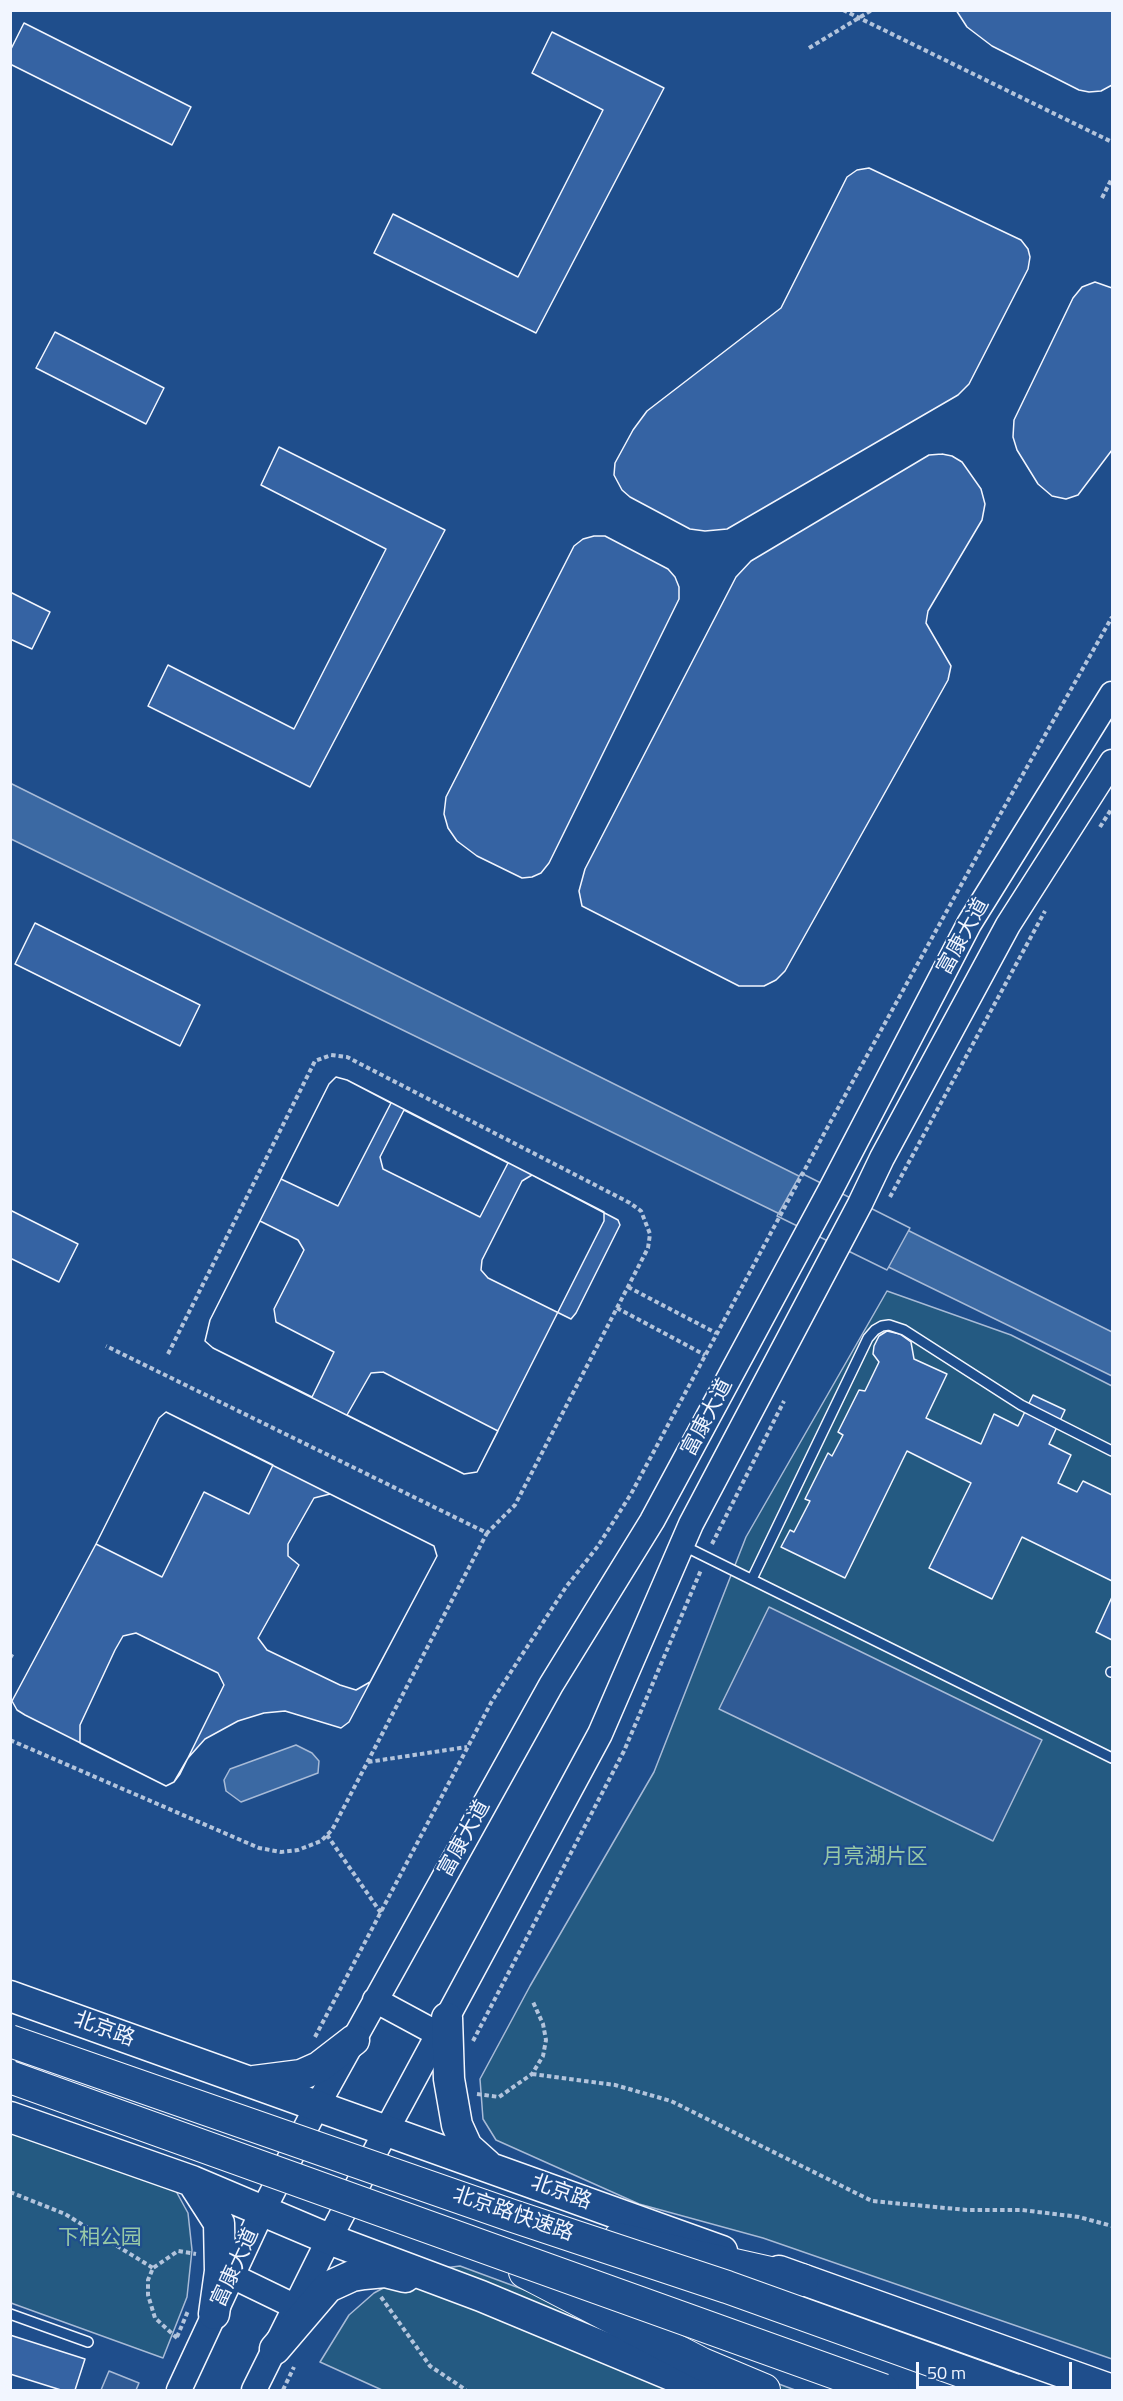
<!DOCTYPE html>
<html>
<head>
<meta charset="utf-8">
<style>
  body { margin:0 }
  #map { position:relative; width:1123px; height:2401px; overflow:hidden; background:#1f4e8c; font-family:"Titillium Web",sans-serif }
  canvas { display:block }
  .frame { position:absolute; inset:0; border:12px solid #f2f6ff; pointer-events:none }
  .scale { position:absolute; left:916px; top:2362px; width:156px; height:27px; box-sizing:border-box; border:3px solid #f2f6ff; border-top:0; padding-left:8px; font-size:18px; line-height:21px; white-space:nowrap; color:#f2f6ff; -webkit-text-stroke:4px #1f4e8c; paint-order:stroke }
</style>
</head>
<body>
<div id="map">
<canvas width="1123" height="2401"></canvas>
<div class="frame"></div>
<div class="scale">50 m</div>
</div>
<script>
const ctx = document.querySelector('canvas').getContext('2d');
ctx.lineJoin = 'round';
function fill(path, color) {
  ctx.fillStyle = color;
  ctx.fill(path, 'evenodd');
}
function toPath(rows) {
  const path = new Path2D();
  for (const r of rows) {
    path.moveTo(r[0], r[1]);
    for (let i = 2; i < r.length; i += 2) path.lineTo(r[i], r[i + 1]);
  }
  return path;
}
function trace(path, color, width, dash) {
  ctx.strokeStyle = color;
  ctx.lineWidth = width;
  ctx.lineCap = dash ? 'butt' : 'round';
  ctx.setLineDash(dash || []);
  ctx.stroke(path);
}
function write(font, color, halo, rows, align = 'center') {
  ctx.font = font + ' "Titillium Web","Noto Sans SC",sans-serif';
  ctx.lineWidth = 4.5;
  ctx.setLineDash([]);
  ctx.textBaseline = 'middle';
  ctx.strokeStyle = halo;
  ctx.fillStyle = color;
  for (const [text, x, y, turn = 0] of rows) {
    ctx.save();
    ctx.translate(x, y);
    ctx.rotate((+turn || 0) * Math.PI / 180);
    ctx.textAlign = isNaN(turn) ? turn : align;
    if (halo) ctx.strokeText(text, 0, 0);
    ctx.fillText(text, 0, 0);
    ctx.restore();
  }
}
const green = toPath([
  [887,1291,1011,1335,1112,1386,1112,2359,763,2238,639,2204,496,2140,483,2119,480,2079,530,1986,654,1772,746,1537,887,1291],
  [10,2110,160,2162,188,2213,192,2250,187,2297,163,2358,11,2303,10,2110],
  [460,2266,795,2390,382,2390,320,2362,349,2315,374,2293,413,2272,460,2266]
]);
fill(green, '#245a82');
trace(green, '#a8bbd7', 1.5);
const parking = toPath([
  [769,1607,1042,1740,993,1841,719,1709,769,1607],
  [109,2371,139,2383,136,2390,101,2390,109,2371]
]);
fill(parking, '#305b95');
trace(parking, '#a8bbd7', 1.5);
const water = toPath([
  [10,783,1112,1332,1112,1376,11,839,10,783],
  [296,1745,312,1753,319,1761,318,1773,241,1802,226,1791,224,1780,230,1769,296,1745]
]);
fill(water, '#3b69a3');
trace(water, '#a8bbd7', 1.5);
const pier = toPath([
  [801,1173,910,1228,887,1270,777,1216,801,1173]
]);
fill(pier, '#1f4e8c');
trace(pier, '#a8bbd7', 1.5);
const building = toPath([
  [956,10,1112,10,1112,85,1101,91,1089,92,1079,90,992,46,967,27,956,10],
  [24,23,191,107,172,145,10,64,10,51,24,23],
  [552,32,664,88,536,333,374,253,393,214,518,277,603,110,532,73,552,32],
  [869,168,1021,240,1028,249,1030,257,1028,269,969,384,958,395,727,529,705,531,690,529,630,497,622,490,614,475,615,463,633,430,647,411,781,308,847,177,857,170,869,168],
  [1095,282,1112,288,1112,450,1078,495,1066,499,1052,496,1038,484,1017,450,1013,437,1014,420,1073,298,1082,287,1095,282],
  [55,332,164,388,146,424,36,368,55,332],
  [279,447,445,530,310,787,148,706,168,665,294,729,386,549,261,485,279,447],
  [942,454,952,456,962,462,981,489,985,504,982,520,928,611,926,623,951,666,948,680,785,971,776,980,764,986,739,986,582,906,579,891,585,869,736,577,751,561,929,455,942,454],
  [594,536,605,536,668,569,675,577,679,587,679,599,549,863,541,873,532,877,522,878,477,856,457,841,448,828,444,814,446,797,574,546,583,539,594,536],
  [10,592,50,612,32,649,10,639,10,592],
  [35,923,200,1005,180,1046,15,964,35,923],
  [336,1077,347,1080,604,1212,604,1221,477,1472,464,1474,213,1348,205,1341,210,1320,329,1084,336,1077],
  [336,1077,347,1080,391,1103,338,1206,281,1179,329,1084,336,1077],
  [404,1110,508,1163,480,1217,383,1169,380,1157,404,1110],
  [532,1175,618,1220,620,1225,576,1313,571,1319,488,1278,481,1270,482,1260,522,1181,532,1175],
  [10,1210,78,1244,59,1282,10,1258,10,1210],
  [260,1221,298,1240,304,1250,274,1309,276,1322,334,1352,312,1397,213,1348,205,1341,210,1320,260,1221],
  [887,1331,900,1334,911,1342,914,1359,947,1374,926,1418,981,1444,994,1414,1018,1426,1033,1395,1065,1410,1049,1444,1071,1455,1058,1483,1077,1492,1083,1481,1112,1495,1112,1581,1022,1537,992,1599,929,1568,971,1483,907,1451,845,1578,781,1547,790,1530,794,1532,810,1501,805,1499,828,1453,832,1456,843,1435,838,1432,859,1390,865,1391,879,1362,873,1354,874,1346,879,1336,887,1331],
  [383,1372,498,1431,477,1472,464,1474,347,1415,371,1373,383,1372],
  [166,1412,434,1546,437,1556,349,1722,341,1728,285,1711,264,1713,238,1721,205,1739,188,1758,174,1782,166,1786,25,1715,17,1710,12,1701,96,1544,159,1418,166,1412],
  [166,1412,273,1465,249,1514,204,1492,162,1577,96,1544,159,1418,166,1412],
  [330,1494,434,1546,437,1556,370,1682,356,1690,340,1685,267,1650,258,1638,299,1565,288,1556,288,1544,314,1498,330,1494],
  [1112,1597,1112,1640,1096,1632,1112,1597],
  [136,1633,218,1673,224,1685,180,1774,174,1782,166,1786,80,1743,80,1725,115,1650,123,1636,136,1633],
  [10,2335,85,2359,75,2390,61,2390,10,2374,10,2335]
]);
fill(building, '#3563a3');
trace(building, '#f2f6ff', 1.5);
const service = toPath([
  [684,1546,1112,1758],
  [752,1579,868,1338,875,1330,882,1326,889,1325,904,1330,1021,1405,1112,1451],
  [1111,1672,1112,1672],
  [10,2314,88,2342]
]);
const tertiary = toPath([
  [375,2000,438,2034],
  [232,2276,296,2307],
  [179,2390,260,2216,317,2106,551,1685,652,1521,831,1189,969,924,1112,694],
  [254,2390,325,2247,386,2131,600,1734,691,1524,860,1204,882,1158,1008,925,1112,762]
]);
const primary = toPath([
  [10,1996,722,2251],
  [447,2018,449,2079,457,2125,467,2147,487,2165],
  [254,2081,301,2075,319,2067,354,2040],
  [10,2117,192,2181,329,2239,481,2296,707,2390],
  [192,2181,219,2223,220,2271,214,2314],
  [779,2271,1112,2390],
  [275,2349,328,2287,352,2276,364,2274,385,2272,405,2277]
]);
const trunk = toPath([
  [619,2239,802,2280],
  [525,2272,702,2364,764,2390]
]);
trace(service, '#f2f6ff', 12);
trace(tertiary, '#f2f6ff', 27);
trace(primary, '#f2f6ff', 33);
trace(trunk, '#f2f6ff', 34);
trace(toPath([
  [843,10,1112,142],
  [809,48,872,10],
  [1102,198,1112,178],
  [1100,827,1112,808],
  [890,1197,1045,911],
  [628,1287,716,1333],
  [617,1308,705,1355],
  [168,1354,315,1061,331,1055,347,1057,630,1203,641,1211,650,1234,648,1248,515,1505,487,1533],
  [712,1544,784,1401],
  [10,1658,13,1653],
  [10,1740,259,1848,281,1852,298,1850,321,1841,332,1830,487,1533,106,1346],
  [368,1762,467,1747],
  [327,1835,381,1913],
  [315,2037,492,1701,566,1587,598,1546,631,1494,826,1130,997,820,1112,617],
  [473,2041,624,1751,701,1570],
  [532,2074,615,2085,671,2101,872,2201,967,2210,1022,2210,1079,2217,1112,2226],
  [477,2094,499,2097,532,2074,543,2056,546,2040,543,2024,533,2002],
  [10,2192,65,2214,153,2268],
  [381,2297,430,2366,466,2390],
  [177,2337,188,2311],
  [177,2338,155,2318,148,2295,148,2280,153,2268,178,2251,196,2254],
  [283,2390,294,2367]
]), '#b3c4dc', 4, [4.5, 3]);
trace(service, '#1f4e8c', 9);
trace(tertiary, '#1f4e8c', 24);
trace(primary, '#1f4e8c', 30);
trace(trunk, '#1f4e8c', 32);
const trunkBridge = toPath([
  [10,2041,510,2215,727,2287,1014,2390],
  [10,2077,883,2390]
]);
trace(trunkBridge, '#f2f6ff', 34, []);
trace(trunkBridge, '#1f4e8c', 32);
write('21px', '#f2f6ff', '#1f4e8c', [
  ["富康大道",964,937,-61],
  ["富康大道",708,1418,-62],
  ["富康大道",465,1839,-61],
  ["北京路",104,2030,20],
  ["北京路",561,2193,20],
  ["北京路快速路",513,2215,19],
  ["富康大道",236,2268,-65]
]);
write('21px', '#97c8a6', '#1f4e8c', [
  ["月亮湖片区",875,1858],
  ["下相公园",100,2239]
]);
</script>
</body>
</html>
